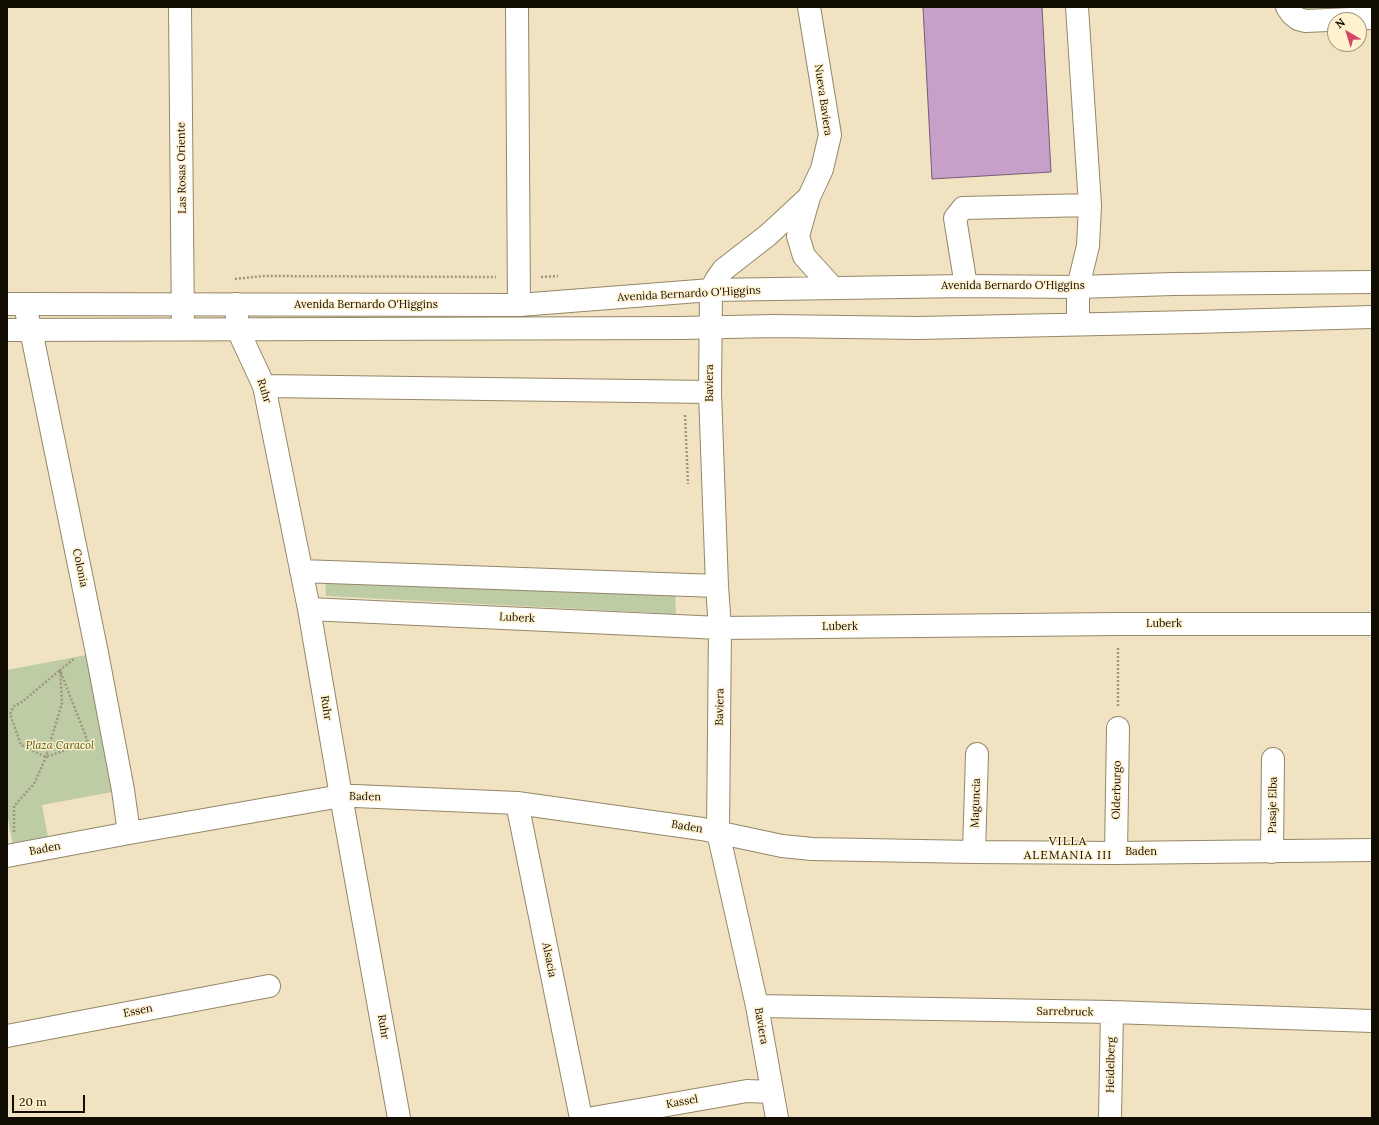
<!DOCTYPE html>
<html>
<head>
<meta charset="utf-8">
<style>
  body { margin:0 }
  #map { position:relative; width:1379px; height:1125px; overflow:hidden; background:#f1e3c1; font-family:Lora,serif }
  canvas { display:block }
  .frame { position:absolute; inset:0; border:8px solid #120d03; pointer-events:none }
  .north { position:absolute; left:1327px; top:12px; width:40px; height:40px; box-sizing:border-box; background:#fff0ce; border:1px solid #a0957d; border-radius:50%; rotate:322deg; font-size:11px; font-weight:700; line-height:16px; text-align:center; color:#120d03 }
  .north::after { content:''; display:block; margin:auto; width:14px; height:18px; background:#d34467; clip-path:polygon(50% 0,100% 100%,50% 72%,0 100%) }
  .scale { position:absolute; left:12px; top:1095px; width:73px; height:18px; box-sizing:border-box; border:2px solid #120d03; border-top:0; padding-left:5px; font-size:12px; line-height:14px; white-space:nowrap; color:#120d03; -webkit-text-stroke:3px #fff0ce; paint-order:stroke }
</style>
</head>
<body>
<div id="map">
<canvas width="1379" height="1125"></canvas>
<div class="frame"></div>
<div class="north">N</div>
<div class="scale">20 m</div>
</div>
<script>
const ctx = document.querySelector('canvas').getContext('2d');
ctx.lineJoin = 'round';
function fill(path, color) {
  ctx.fillStyle = color;
  ctx.fill(path, 'evenodd');
}
function toPath(rows) {
  const path = new Path2D();
  for (const r of rows) {
    path.moveTo(r[0], r[1]);
    for (let i = 2; i < r.length; i += 2) path.lineTo(r[i], r[i + 1]);
  }
  return path;
}
function trace(path, color, width, dash) {
  ctx.strokeStyle = color;
  ctx.lineWidth = width;
  ctx.lineCap = dash ? 'butt' : 'round';
  ctx.setLineDash(dash || []);
  ctx.stroke(path);
}
function write(font, color, halo, rows, align = 'center') {
  ctx.font = font + ' Lora,serif';
  ctx.lineWidth = 3;
  ctx.setLineDash([]);
  ctx.textBaseline = 'middle';
  ctx.strokeStyle = halo;
  ctx.fillStyle = color;
  for (const [text, x, y, turn = 0] of rows) {
    ctx.save();
    ctx.translate(x, y);
    ctx.rotate((+turn || 0) * Math.PI / 180);
    ctx.textAlign = isNaN(turn) ? turn : align;
    if (halo) ctx.strokeText(text, 0, 0);
    ctx.fillText(text, 0, 0);
    ctx.restore();
  }
}
fill(toPath([
  [1302,7,1372,7,1304,10],
  [325,578,675,592,676,614,326,596],
  [97,653,123,790,42,805,50,848,15,855,7,814,7,670]
]), '#becca6');
const building = toPath([
  [923,7,1042,7,1051,172,932,179,923,7]
]);
fill(building, '#c6a0c9');
trace(building, '#735c75', 1);
const minor = toPath([
  [180,7,183,329],
  [517,7,519,305],
  [1077,7,1090,205,1088,246,1078,287],
  [1287,7,1292,14,1298,19,1306,21,1372,18],
  [966,286,955,218,963,208,1090,205],
  [24,304,31,330,97,653,123,790,129,833],
  [236,304,238,330,264,386,309,609,341,796,399,1118],
  [264,386,710,392],
  [301,571,717,586],
  [309,609,720,628,1118,624,1372,624],
  [517,803,581,1118],
  [974,852,977,754],
  [1272,852,1273,759],
  [1116,853,1118,728],
  [7,856,129,833,341,796,355,796,517,803,702,829,782,846,812,849,974,852,1116,853,1372,850],
  [757,1006,1112,1012,1372,1021],
  [7,1036,269,986],
  [593,1118,747,1091,772,1092],
  [777,1118,757,1006,718,832,720,628,717,586,710,392,711,290,716,280,723,270,768,235,809,197,822,169,830,135,809,7],
  [1110,1118,1112,1012]
]);
const major = toPath([
  [809,197,798,236,804,256,833,288],
  [1078,287,1078,324],
  [7,304,519,305,711,290,966,286,1078,287,1173,284,1372,282],
  [7,330,682,328,774,326,918,328,1194,322,1372,317]
]);
trace(minor, '#948768', 24);
trace(major, '#948768', 24);
trace(toPath([
  [541,277,558,276],
  [235,279,263,276,496,277],
  [685,415,688,484],
  [1118,706,1118,647],
  [14,832,14,806,34,784,46,757,62,703,60,670,22,702,14,706,10,714,21,745,46,757,88,742,60,670,74,659]
]), '#9f957b', 2.5, [2, 2]);
trace(minor, '#fff', 22);
trace(major, '#fff', 22);
write('11px', '#120d03', '#fff0ce', [
  ["Nueva Baviera",823,100,82],
  ["Las Rosas Oriente",182,168,-91],
  ["Avenida Bernardo O'Higgins",1013,286],
  ["Avenida Bernardo O'Higgins",689,294,-3],
  ["Avenida Bernardo O'Higgins",366,305],
  ["Baviera",710,383,-90],
  ["Ruhr",264,391,73],
  ["Colonia",80,568,78],
  ["Luberk",517,618,3],
  ["Luberk",1164,624],
  ["Luberk",840,627],
  ["Baviera",720,707,-89],
  ["Ruhr",326,708,81],
  ["Olderburgo",1117,790,-89],
  ["Baden",365,797,1],
  ["Maguncia",976,803,-88],
  ["Pasaje Elba",1273,805,-89],
  ["Baden",687,827,9],
  ["Baden",45,849,-11],
  ["Baden",1141,852],
  ["Alsacia",549,960,79],
  ["Essen",138,1011,-11],
  ["Sarrebruck",1065,1012,1],
  ["Baviera",761,1026,80],
  ["Ruhr",383,1027,80],
  ["Heidelberg",1111,1065,-89],
  ["Kassel",682,1102,-10]
]);
write('italic 11px', '#475d11', '#fff0ce', [
  ["Plaza Caracol",60,746]
]);
ctx.letterSpacing = '1px';
write('12px', '#120d03', '#fff0ce', [
  ["VILLA",1068,842],
  ["ALEMANIA III",1068,856]
]);
ctx.letterSpacing = '0px';
</script>
</body>
</html>
